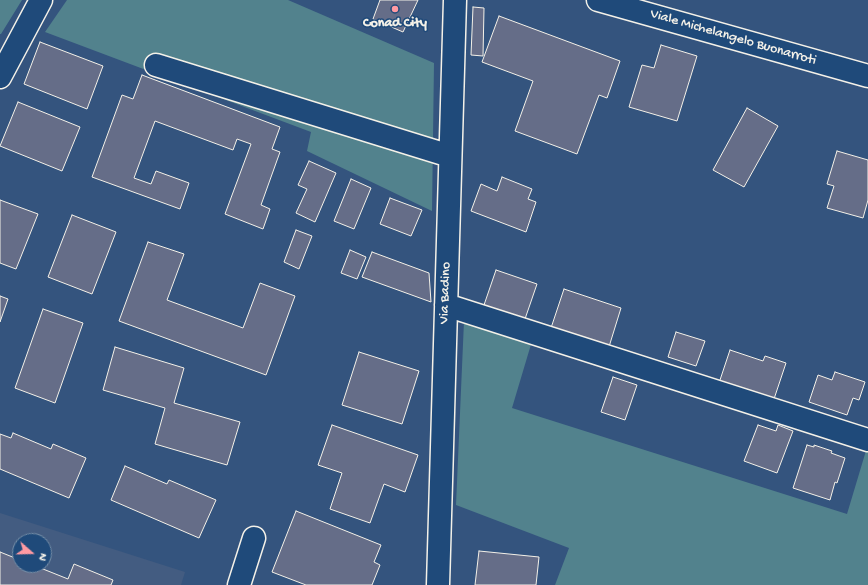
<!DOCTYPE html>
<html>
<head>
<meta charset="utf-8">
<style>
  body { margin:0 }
  #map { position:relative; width:868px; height:585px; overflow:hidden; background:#34547e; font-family:"Gochi Hand",sans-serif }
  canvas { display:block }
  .north { position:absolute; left:12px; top:533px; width:40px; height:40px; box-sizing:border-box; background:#1f4a7a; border:1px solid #748da6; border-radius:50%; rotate:110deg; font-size:11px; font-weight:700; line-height:16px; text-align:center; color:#f4f1e8 }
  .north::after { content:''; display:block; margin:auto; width:14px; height:18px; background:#ff9aa2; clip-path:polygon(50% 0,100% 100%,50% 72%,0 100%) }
</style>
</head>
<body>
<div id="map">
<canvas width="868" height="585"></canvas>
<div class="north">N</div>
</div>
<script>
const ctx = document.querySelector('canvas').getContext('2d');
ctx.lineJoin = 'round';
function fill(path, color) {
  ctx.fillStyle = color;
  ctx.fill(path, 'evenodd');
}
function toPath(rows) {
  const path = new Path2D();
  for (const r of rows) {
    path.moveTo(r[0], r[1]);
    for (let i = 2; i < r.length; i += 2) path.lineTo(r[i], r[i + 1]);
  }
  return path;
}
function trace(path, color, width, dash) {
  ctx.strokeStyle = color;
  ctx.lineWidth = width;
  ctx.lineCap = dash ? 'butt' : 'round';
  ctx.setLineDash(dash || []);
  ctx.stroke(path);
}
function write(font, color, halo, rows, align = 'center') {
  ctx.font = font + ' "Gochi Hand",sans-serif';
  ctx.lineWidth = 3;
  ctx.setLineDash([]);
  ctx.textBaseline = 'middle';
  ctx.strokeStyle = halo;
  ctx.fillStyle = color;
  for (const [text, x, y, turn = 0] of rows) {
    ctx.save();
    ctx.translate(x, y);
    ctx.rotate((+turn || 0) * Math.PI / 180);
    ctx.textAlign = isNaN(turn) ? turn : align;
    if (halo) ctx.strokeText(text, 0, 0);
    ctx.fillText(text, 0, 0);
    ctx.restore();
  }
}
fill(toPath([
  [0,513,185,572,181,585,0,585],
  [20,541,44,541,44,565,20,565]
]), '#435c81');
fill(toPath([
  [0,0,22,0,1,34,0,34],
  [67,0,288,0,434,63,432,211,307,151,311,132,45,32],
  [464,321,532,341,512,408,847,514,868,444,868,585,555,585,569,548,456,505]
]), '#52828d');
const building = toPath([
  [380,0,418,0,403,32,373,19,380,0],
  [473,7,484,8,483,56,471,55,473,7],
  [499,16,620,61,607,98,599,95,577,154,515,131,533,81,482,62,499,16],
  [40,42,103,66,87,109,24,84,40,42],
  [661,45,697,56,677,121,629,107,642,65,654,68,661,45],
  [142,75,280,127,272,149,280,152,261,205,270,209,263,229,225,214,251,144,237,139,233,150,155,121,134,178,151,184,156,171,189,183,180,209,92,177,122,95,133,99,142,75],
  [18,102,80,127,62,171,0,146,18,102],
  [747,108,778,126,744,187,713,170,747,108],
  [837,151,868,160,868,200,863,218,827,208,834,186,827,184,837,151],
  [309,161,336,173,315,222,296,213,307,189,298,185,309,161],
  [502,177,532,189,528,199,536,202,526,232,471,211,481,184,497,191,502,177],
  [351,179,371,188,354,229,334,221,351,179],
  [390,198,422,210,411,236,380,224,390,198],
  [0,200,38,214,16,269,0,263,0,200],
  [72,215,116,232,92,294,48,277,72,215],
  [296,230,312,236,299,269,284,262,296,230],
  [148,242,184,254,167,300,243,328,260,283,295,296,266,375,119,321,148,242],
  [350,250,366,257,357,279,341,273,350,250],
  [372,252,429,273,431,302,362,277,372,252],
  [496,270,537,284,525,319,484,305,496,270],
  [564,289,621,308,608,350,550,331,564,289],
  [0,296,8,299,0,322,0,296],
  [43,309,83,323,55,403,15,388,43,309],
  [676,332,705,341,696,366,668,357,676,332],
  [115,347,184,368,174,403,240,422,227,465,155,444,165,408,103,390,115,347],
  [730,350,763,361,765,356,786,363,774,399,719,383,730,350],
  [359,352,419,371,402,424,342,405,359,352],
  [835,372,865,382,859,400,853,398,847,415,809,402,818,375,832,380,835,372],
  [613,377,637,385,625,420,601,412,613,377],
  [332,425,418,455,405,492,384,484,370,523,330,509,342,473,318,465,332,425],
  [758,425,776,431,778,425,793,431,777,473,744,461,758,425],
  [13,433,51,449,53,444,86,458,69,498,0,469,0,434,11,438,13,433],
  [807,445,814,447,814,445,832,451,831,453,845,458,837,483,835,482,830,500,793,488,807,445],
  [125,466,167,484,169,480,216,500,199,538,111,500,125,466],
  [296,511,381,545,374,562,380,565,372,585,306,585,272,572,296,511],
  [479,551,539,557,536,585,475,585,479,551],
  [0,552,20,560,20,565,33,565,68,579,74,564,113,580,111,585,0,585,0,552]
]);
fill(building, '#656d88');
trace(building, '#f4f1e8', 1);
const minor = toPath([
  [598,0,868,76],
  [156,65,450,156],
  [0,77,41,0],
  [446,305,868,440],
  [239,585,254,538],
  [438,585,455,0]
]);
trace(minor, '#f4f1e8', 25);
trace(minor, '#1f4a7a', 22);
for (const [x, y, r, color] of [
  [395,9,4,"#ff9aa2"]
]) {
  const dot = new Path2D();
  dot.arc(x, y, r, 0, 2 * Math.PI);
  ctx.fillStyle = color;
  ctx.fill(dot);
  trace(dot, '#1f4a7a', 1.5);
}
write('bold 14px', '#f4f1e8', '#1f4a7a', [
  ["Conad City",395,24]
]);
write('14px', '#f4f1e8', '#1f4a7a', [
  ["Viale Michelangelo Buonarroti",733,38,16],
  ["Via Badino",446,293,-88]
]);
</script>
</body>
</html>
